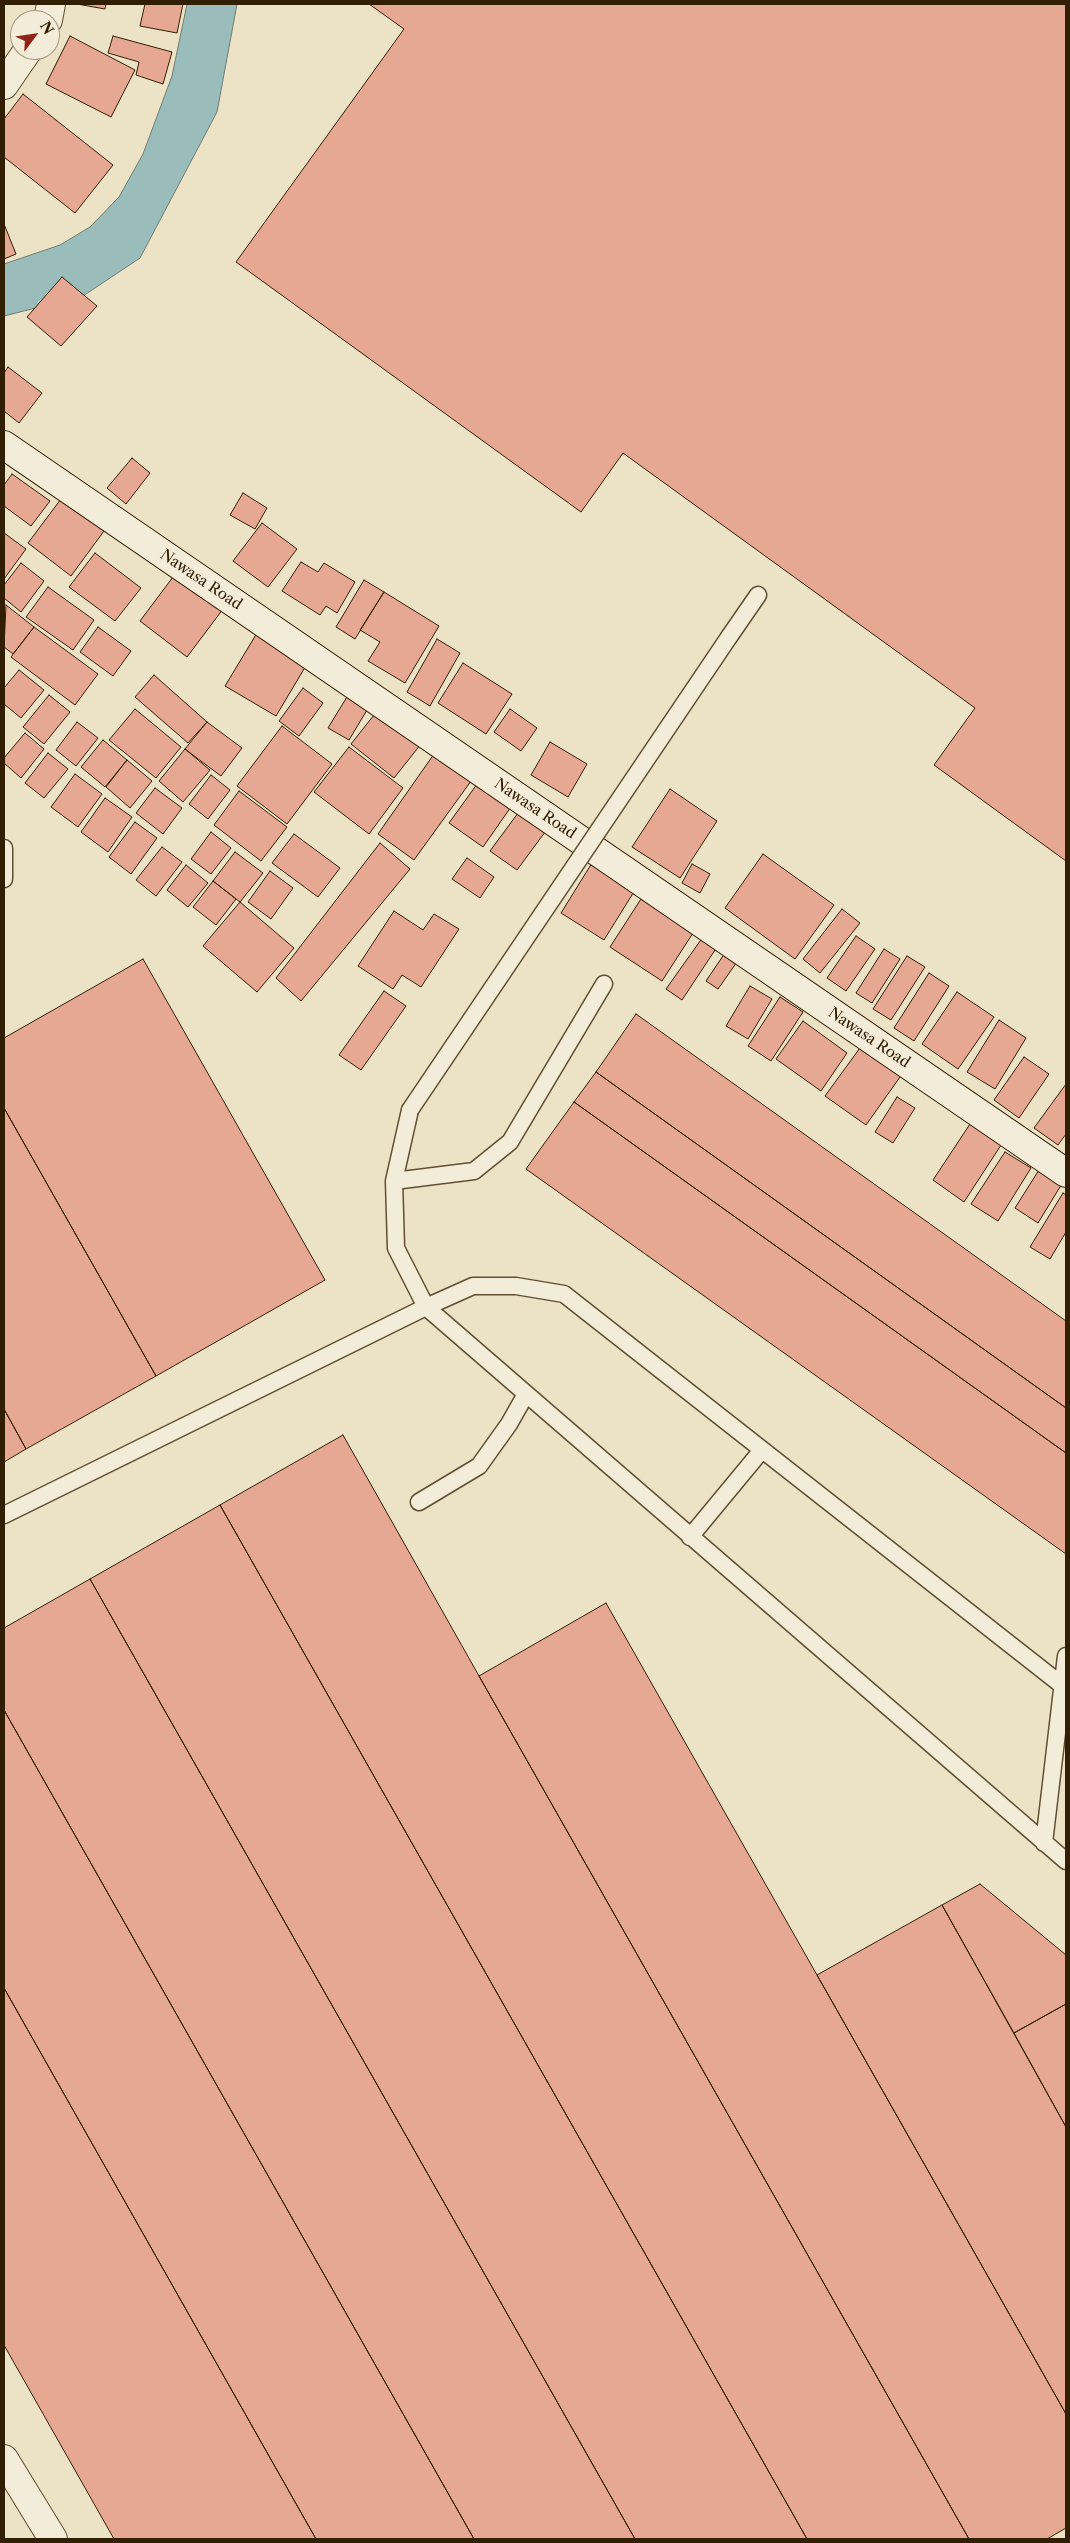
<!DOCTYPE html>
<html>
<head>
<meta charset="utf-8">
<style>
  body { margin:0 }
  #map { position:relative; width:1070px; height:2543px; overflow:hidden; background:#ece2c5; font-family:"Libre Caslon Text",serif }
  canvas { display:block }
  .frame { position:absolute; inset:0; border:5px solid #321e02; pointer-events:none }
  .north { position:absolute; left:10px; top:10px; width:50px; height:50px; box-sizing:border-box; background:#f3ecd9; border:1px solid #a69a83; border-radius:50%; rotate:59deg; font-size:14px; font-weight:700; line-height:20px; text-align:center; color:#321e02 }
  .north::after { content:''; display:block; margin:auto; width:18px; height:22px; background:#8f2418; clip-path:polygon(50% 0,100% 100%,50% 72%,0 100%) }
</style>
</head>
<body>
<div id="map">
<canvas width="1070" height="2543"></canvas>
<div class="frame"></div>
<div class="north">N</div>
</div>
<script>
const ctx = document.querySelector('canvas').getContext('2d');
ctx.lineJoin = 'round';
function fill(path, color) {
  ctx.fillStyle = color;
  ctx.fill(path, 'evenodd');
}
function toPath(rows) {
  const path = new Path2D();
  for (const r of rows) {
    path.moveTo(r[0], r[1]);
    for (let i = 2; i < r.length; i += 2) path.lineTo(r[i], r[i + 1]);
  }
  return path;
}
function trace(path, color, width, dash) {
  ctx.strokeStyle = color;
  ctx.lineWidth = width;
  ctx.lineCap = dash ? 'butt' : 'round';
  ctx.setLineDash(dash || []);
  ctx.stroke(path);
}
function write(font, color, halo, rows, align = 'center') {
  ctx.font = font + ' "Libre Caslon Text",serif';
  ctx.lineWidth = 4;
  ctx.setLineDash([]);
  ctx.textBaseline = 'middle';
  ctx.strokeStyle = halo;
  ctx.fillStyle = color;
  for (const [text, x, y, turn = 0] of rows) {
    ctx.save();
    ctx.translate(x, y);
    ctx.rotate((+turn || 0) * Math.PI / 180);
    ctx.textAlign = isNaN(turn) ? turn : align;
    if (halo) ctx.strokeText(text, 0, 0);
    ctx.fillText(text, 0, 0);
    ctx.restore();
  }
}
const water = toPath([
  [187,4,237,4,217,112,140,258,83,296,4,316,4,264,60,245,90,227,119,197,143,154,172,76,187,4]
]);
fill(water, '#9abcbb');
trace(water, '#707d71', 1);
const building = toPath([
  [77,4,106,4,105,9,77,4],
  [145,4,183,4,177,33,140,26,145,4],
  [369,4,1066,4,1066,861,934,765,975,708,623,453,581,512,236,262,404,29,369,4],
  [70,36,135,70,111,117,46,84,70,36],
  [113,36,172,52,163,84,136,75,139,62,108,53,113,36],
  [23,94,113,165,75,213,4,157,4,119,23,94],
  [4,224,16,254,4,259,4,224],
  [62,277,97,306,61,346,27,317,62,277],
  [8,367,42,393,19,423,4,411,4,373,8,367],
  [132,458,150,473,126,504,107,488,132,458],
  [12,474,50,501,31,526,4,506,4,485,12,474],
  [243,493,267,508,255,529,230,515,243,493],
  [61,499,104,531,71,576,28,543,61,499],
  [262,523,297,549,268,587,233,561,262,523],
  [4,533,26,549,4,579,4,533],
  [95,553,141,588,115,621,69,587,95,553],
  [301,562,318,572,324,563,355,582,337,613,326,606,320,615,282,591,301,562],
  [21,563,44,581,21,612,4,598,4,585,21,563],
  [176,573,223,609,187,657,140,621,176,573],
  [364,580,384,592,355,639,336,627,364,580],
  [48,587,94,620,73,650,26,617,48,587],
  [384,592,439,626,405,683,368,661,380,642,360,630,384,592],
  [6,605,34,627,13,654,4,647,6,605],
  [34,627,98,674,75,705,11,657,34,627],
  [98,627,131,651,113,676,80,652,98,627],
  [257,633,307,664,276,716,225,686,257,633],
  [437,639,460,653,430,706,407,692,437,639],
  [463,663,512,694,486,734,438,703,463,663],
  [19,670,44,690,21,718,4,704,4,688,19,670],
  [154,675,207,722,188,743,135,697,154,675],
  [303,688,323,703,299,736,279,721,303,688],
  [350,692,370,705,349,740,328,728,350,692],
  [49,695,70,712,44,744,23,727,49,695],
  [135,709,181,747,156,778,109,740,135,709],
  [510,709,537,728,521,751,494,732,510,709],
  [378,710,421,744,394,778,351,744,378,710],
  [77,722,98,738,76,766,56,750,77,722],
  [207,722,242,748,221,776,185,749,207,722],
  [282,726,332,764,287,824,237,786,282,726],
  [25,733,44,749,21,778,4,763,4,758,25,733],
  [103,740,127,760,105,787,81,767,103,740],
  [550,742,587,764,568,797,531,775,550,742],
  [349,747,403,788,369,834,314,792,349,747],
  [185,749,210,770,183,802,159,781,185,749],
  [48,753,68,769,44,798,25,783,48,753],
  [434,754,471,781,414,860,378,834,434,754],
  [127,760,152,781,130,808,106,787,127,760],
  [75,774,102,794,78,827,51,807,75,774],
  [211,775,230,790,208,819,189,804,211,775],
  [480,780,513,804,483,847,449,823,480,780],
  [155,788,182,808,163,834,136,813,155,788],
  [670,789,717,821,680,878,632,847,670,789],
  [239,791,287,827,261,861,214,825,239,791],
  [105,798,132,817,108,852,81,832,105,798],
  [521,809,548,828,517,870,490,851,521,809],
  [135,822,157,838,131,874,109,857,135,822],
  [211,832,231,848,211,874,191,859,211,832],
  [294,834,340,868,318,897,272,863,294,834],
  [380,843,410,869,301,1001,276,978,380,843],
  [162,847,182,862,156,896,136,880,162,847],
  [235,852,263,873,240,902,213,881,235,852],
  [763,854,834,905,795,959,725,908,763,854],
  [467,858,494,877,480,898,452,879,467,858],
  [592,863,635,890,604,940,561,913,592,863],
  [692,864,710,874,700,893,682,883,692,864],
  [186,865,208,883,188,907,167,890,186,865],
  [270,871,293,888,271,919,248,902,270,871],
  [213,881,236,899,216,925,193,907,213,881],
  [641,899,693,933,662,981,610,947,641,899],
  [240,902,294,948,257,992,203,946,240,902],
  [842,909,860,923,820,973,803,959,842,909],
  [394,911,423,930,434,914,459,929,421,987,402,975,393,989,358,966,394,911],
  [856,936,875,949,846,991,827,978,856,936],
  [703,937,717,947,682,1000,666,989,703,937],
  [884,949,900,959,872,1003,856,993,884,949],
  [727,950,739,959,718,989,706,981,727,950],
  [907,956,925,967,891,1020,873,1009,907,956],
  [143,959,325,1280,156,1376,4,1108,4,1038,143,959],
  [929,973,949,986,914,1041,894,1028,929,973],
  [750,986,772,999,748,1039,726,1026,750,986],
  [384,991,406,1006,361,1070,339,1055,384,991],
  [957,992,994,1017,958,1069,922,1044,957,992],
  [780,997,803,1012,771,1061,748,1046,780,997],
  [636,1014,1066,1321,1066,1408,596,1072,636,1014],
  [999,1020,1026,1038,995,1089,967,1072,999,1020],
  [803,1021,847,1053,821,1091,776,1059,803,1021],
  [865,1041,905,1070,866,1125,825,1096,865,1041],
  [1024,1057,1049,1074,1019,1118,994,1100,1024,1057],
  [596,1072,1066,1408,1066,1453,574,1102,596,1072],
  [1066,1084,1066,1134,1058,1145,1034,1128,1066,1084],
  [897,1097,915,1108,893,1143,875,1132,897,1097],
  [574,1102,1066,1453,1066,1554,526,1169,574,1102],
  [4,1108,156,1376,26,1449,4,1409,4,1108],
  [972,1121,1003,1142,964,1202,933,1180,972,1121],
  [1005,1152,1031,1168,998,1221,971,1204,1005,1152],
  [1044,1162,1066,1177,1038,1223,1015,1208,1044,1162],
  [1063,1193,1066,1195,1066,1232,1050,1259,1030,1247,1063,1193],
  [4,1409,26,1449,4,1462,4,1409],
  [343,1435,479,1676,969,2539,807,2539,220,1505,343,1435],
  [220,1505,807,2539,635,2539,90,1579,220,1505],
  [90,1579,635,2539,474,2539,4,1710,4,1628,90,1579],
  [606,1603,1066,2414,1066,2528,1047,2539,969,2539,479,1676,606,1603],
  [4,1710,474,2539,316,2539,4,1988,4,1710],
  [980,1884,1066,1955,1066,2004,1014,2033,942,1905,980,1884],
  [942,1905,1066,2127,1066,2414,817,1975,942,1905],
  [4,1988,316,2539,114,2539,4,2345,4,1988],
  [1066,2004,1066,2127,1014,2033,1066,2004]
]);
fill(building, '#e6a893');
trace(building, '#321e02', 1);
const lane = toPath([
  [729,637,758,595],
  [4,848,4,879],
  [410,1110,394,1181,396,1248,426,1307,473,1286,516,1286,564,1294,1063,1686],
  [394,1181,474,1171,510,1142,604,984],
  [419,1502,479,1466,509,1424,526,1394],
  [4,1515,426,1307,1066,1861],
  [690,1537,762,1450],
  [1044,1843,1066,1656]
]);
const street = toPath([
  [48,20,51,4],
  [4,85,28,50],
  [4,2459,53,2539]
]);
const secondary = toPath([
  [4,445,1066,1173]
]);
trace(lane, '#604f33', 19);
trace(street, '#604f33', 30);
trace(secondary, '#321e02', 30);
trace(lane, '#f3ecd9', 16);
trace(street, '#f3ecd9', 28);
trace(secondary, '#f3ecd9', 28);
const laneBridge = toPath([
  [410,1110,729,637]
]);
trace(laneBridge, '#604f33', 19, []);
trace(laneBridge, '#f3ecd9', 16);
write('15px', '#321e02', '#f3ecd9', [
  ["Nawasa Road",201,580,34],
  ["Nawasa Road",535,809,34],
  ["Nawasa Road",869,1038,34]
]);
</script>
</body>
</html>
